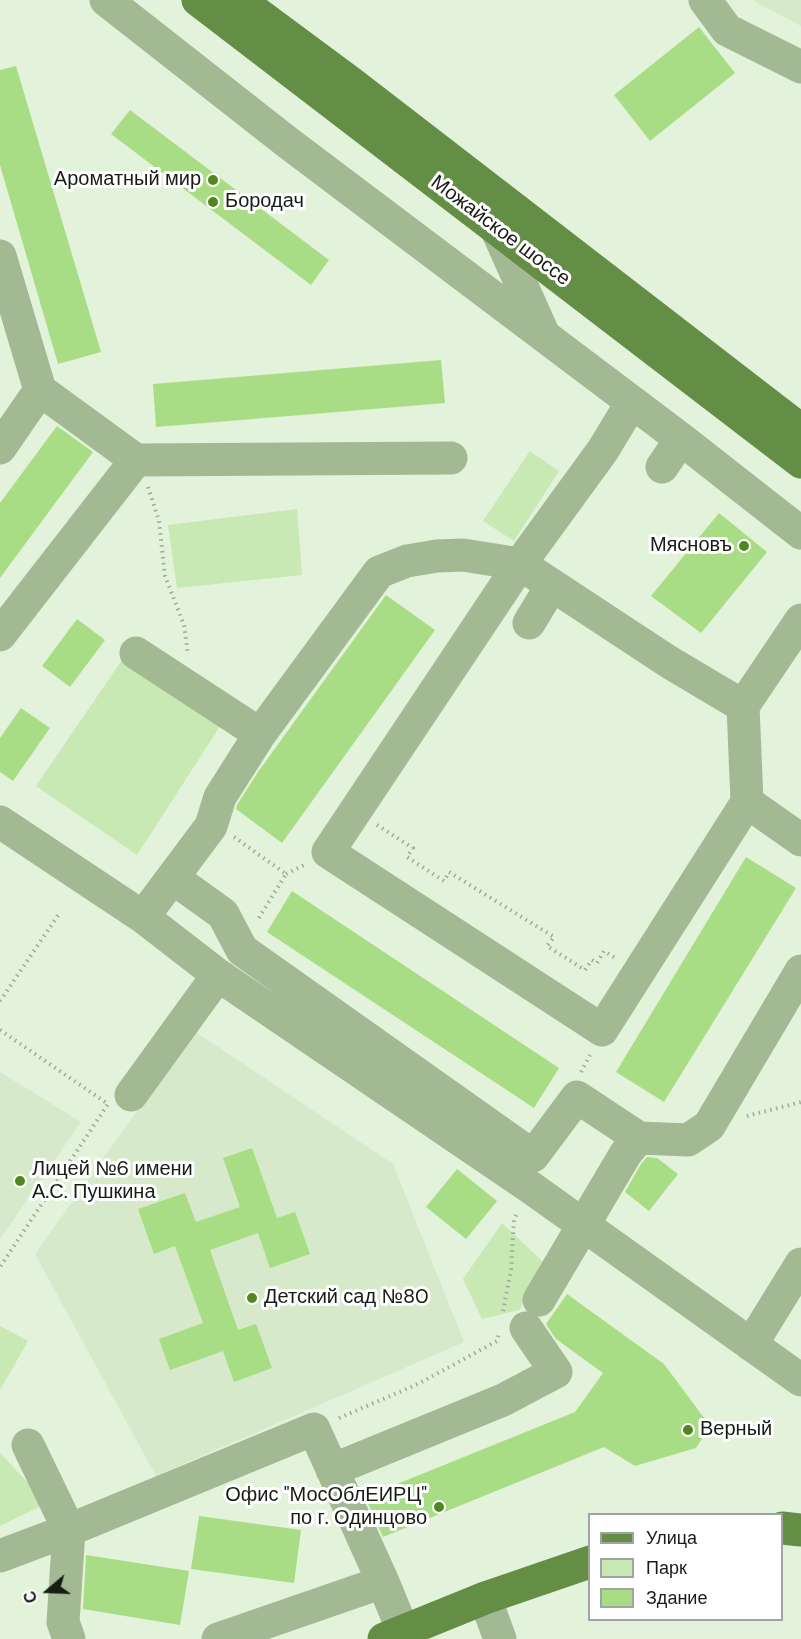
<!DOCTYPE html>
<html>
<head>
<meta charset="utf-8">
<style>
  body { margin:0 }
  #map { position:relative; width:801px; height:1639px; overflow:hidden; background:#e3f2da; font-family:"DM Sans",sans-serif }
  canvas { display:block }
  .legend { position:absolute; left:588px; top:1513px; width:195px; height:108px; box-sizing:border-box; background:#fff; border:2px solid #a2a4a1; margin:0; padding:8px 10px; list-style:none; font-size:18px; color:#171c14 }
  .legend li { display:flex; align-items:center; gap:12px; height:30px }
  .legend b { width:30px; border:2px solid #a2a4a1 }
  .north { position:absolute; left:18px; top:1561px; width:60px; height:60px; -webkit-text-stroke:4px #fff; paint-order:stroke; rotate:251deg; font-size:16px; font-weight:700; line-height:24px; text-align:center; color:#171c14 }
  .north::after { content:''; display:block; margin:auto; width:21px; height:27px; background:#171c14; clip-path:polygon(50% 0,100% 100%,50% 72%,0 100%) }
</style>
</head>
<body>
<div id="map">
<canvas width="801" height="1639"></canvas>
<ul class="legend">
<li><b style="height:8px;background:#648d46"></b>Улица</li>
<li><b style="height:16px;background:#c8e8b4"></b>Парк</li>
<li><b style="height:16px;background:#a9dd85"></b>Здание</li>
</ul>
<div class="north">С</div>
</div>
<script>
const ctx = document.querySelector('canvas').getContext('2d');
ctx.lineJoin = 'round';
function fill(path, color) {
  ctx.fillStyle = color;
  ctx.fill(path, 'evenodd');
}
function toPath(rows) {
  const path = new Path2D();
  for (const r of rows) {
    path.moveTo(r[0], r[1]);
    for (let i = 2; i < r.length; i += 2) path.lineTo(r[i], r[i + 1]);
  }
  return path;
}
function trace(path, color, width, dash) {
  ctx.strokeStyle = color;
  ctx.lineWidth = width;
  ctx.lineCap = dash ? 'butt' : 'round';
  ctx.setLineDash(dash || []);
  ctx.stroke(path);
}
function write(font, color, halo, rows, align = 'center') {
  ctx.font = font + ' "DM Sans",sans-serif';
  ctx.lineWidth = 6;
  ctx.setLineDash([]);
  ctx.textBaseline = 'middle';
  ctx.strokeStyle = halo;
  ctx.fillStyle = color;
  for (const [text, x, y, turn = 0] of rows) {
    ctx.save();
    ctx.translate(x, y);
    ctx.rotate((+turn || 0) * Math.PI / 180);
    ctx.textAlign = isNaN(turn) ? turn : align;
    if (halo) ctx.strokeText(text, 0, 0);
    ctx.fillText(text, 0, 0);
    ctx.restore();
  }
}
fill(toPath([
  [754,0,801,0,801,26,754,1],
  [194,1031,393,1164,464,1342,156,1476,35,1254],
  [0,1072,81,1122,0,1239]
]), '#d6e9ca');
fill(toPath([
  [530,451,559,471,514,541,483,521],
  [297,509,302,575,177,588,168,525],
  [126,654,224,720,137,855,36,786],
  [502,1223,545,1264,519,1310,482,1319,463,1279],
  [0,1326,28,1341,0,1390],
  [0,1453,47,1503,0,1526]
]), '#c8e8b4');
fill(toPath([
  [699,27,735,73,650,141,614,95],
  [16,66,101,352,58,364,0,165,0,70],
  [130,110,329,260,311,285,111,134],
  [441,360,445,403,156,427,153,384],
  [57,426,93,452,0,578,0,503],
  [719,513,767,552,701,633,651,596],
  [386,595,435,630,282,843,236,809,237,805,258,772],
  [77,619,105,640,70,687,42,666],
  [21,708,50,728,13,781,0,772,0,738],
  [746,857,796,888,664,1102,616,1072],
  [292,891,559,1068,534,1108,267,932],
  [252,1148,277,1218,295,1212,310,1254,270,1268,258,1233,210,1250,238,1330,256,1324,272,1368,234,1382,223,1351,170,1370,159,1339,203,1323,175,1246,154,1254,138,1209,185,1193,196,1222,240,1207,223,1158],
  [647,1157,657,1158,678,1174,649,1211,625,1192,641,1164],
  [457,1169,497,1201,466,1239,426,1207],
  [567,1294,664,1364,710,1426,696,1448,635,1466,604,1447,383,1537,365,1497,575,1412,603,1373,556,1339,546,1324],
  [199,1516,301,1530,294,1583,191,1569],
  [86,1555,189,1571,180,1625,83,1609]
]), '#a9dd85');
trace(toPath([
  [148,487,159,521,165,576,184,625,188,654],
  [377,825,413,848,407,857,444,881,449,872,554,937,547,946,585,970,592,960,597,963,604,951,617,959],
  [234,837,286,874,257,921],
  [286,874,304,865],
  [0,1001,59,914],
  [0,1030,108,1104,0,1267],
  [581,1072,590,1055],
  [747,1116,801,1102],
  [503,1311,511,1270,514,1219,518,1212],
  [339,1418,418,1384,497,1341,499,1333]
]), '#9faa98', 4, [1.5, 4.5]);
trace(toPath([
  [106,0,287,142,681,439,801,533],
  [705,0,727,30,801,67],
  [496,228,543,333],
  [0,256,40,390],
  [632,402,603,450,520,564,669,662,743,706,801,620],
  [0,448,40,390,136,460,0,635],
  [136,460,451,458],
  [662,467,681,439],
  [529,623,552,585],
  [136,653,260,734,379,572,407,561,437,556,463,555,520,564,328,852,602,1030,747,802,743,706],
  [747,802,801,840],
  [0,822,143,917,218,975,530,1187,801,1380],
  [173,878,223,914,242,950,533,1156,577,1097,639,1138],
  [143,917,211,826,220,797,260,734],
  [131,1095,218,975],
  [539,1300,626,1153,639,1138,688,1140,709,1126,801,971],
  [751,1345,801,1264],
  [28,1445,69,1530,63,1622,69,1639],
  [332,1470,503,1400,556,1372,526,1328],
  [0,1556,69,1530,314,1429,383,1582,403,1631],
  [485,1598,500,1639],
  [218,1639,383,1582]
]), '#a2b994', 33);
trace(toPath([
  [198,0,801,462],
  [239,0,351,83,801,430],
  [782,1528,801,1530],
  [384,1639,485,1598,590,1562]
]), '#648d46', 33);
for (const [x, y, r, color] of [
  [213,180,6,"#51871f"],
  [213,202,6,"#51871f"],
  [744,546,6,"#51871f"],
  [20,1181,6,"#51871f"],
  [252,1298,6,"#51871f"],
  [688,1430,6,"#51871f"],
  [439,1507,6,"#51871f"]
]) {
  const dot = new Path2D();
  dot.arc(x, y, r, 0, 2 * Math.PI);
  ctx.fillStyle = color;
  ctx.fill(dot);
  trace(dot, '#fff', 2);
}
write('20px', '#171c14', '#fff', [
  ["Ароматный мир",201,180,"right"],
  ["Бородач",225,202],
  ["Мясновъ",732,546,"right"],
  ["Лицей №6 имени",32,1170],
  ["А.С. Пушкина",32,1193],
  ["Детский сад №80",264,1298],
  ["Верный",700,1430],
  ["Офис \"МосОблЕИРЦ\"",427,1496,"right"],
  ["по г. Одинцово",427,1519,"right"]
], 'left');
write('20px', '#171c14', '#fff', [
  ["Можайское шоссе",500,231,37]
]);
</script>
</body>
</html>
